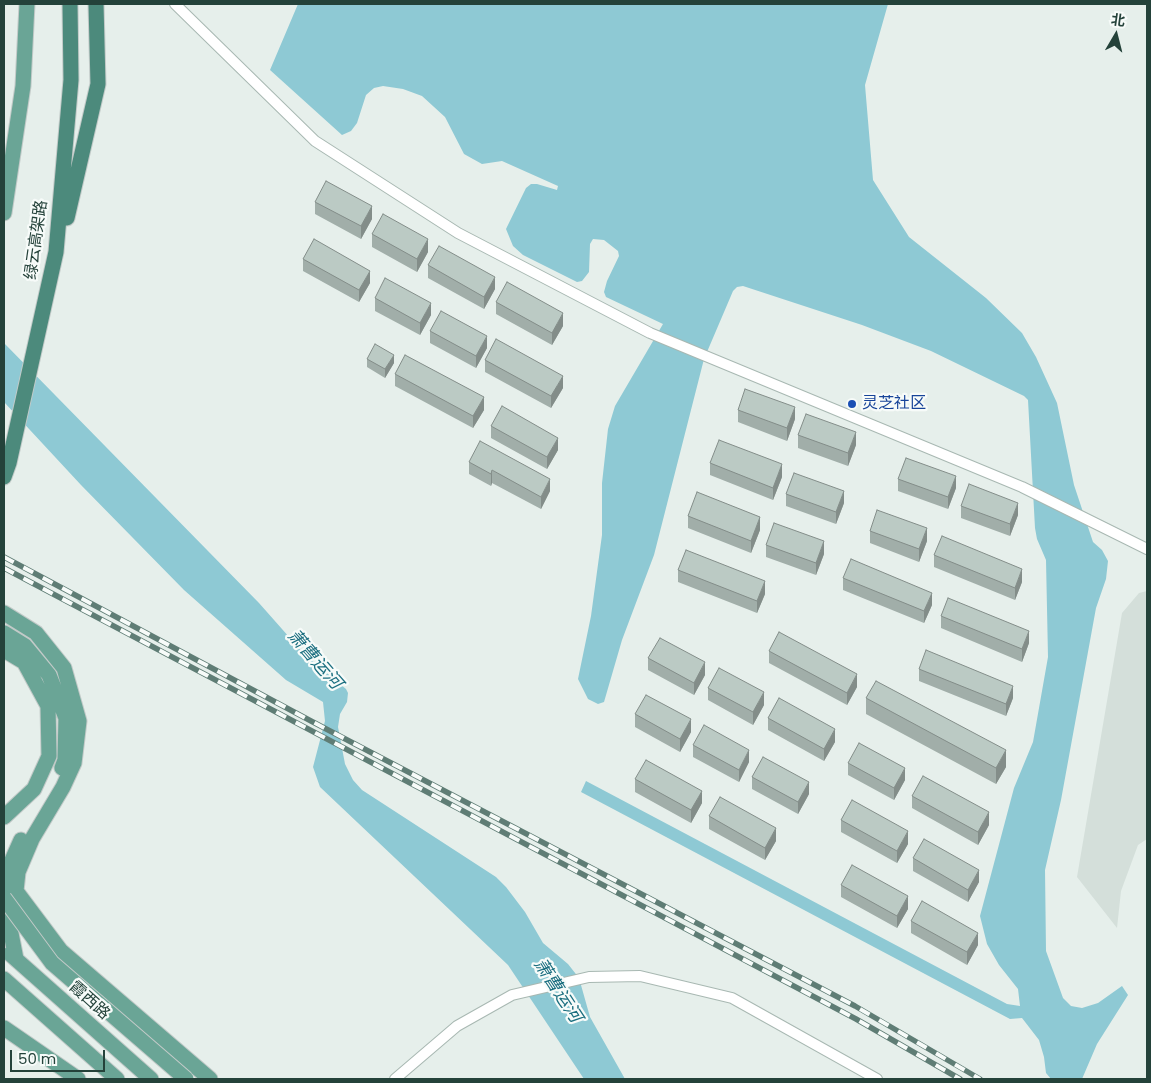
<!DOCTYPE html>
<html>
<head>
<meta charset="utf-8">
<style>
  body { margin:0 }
  #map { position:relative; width:1151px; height:1083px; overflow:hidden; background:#e6efeb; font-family:Poppins,"Noto Sans SC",sans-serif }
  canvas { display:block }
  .frame { position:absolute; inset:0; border:5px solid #24423a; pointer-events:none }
  .north { position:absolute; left:1091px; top:10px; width:50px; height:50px; -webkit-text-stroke:4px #f7fbf9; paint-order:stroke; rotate:8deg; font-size:14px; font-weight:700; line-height:20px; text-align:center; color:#24423a }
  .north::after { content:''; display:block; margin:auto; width:18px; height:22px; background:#24423a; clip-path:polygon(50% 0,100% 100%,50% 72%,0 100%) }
  .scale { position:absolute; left:10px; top:1050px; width:95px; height:22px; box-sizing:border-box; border:2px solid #24423a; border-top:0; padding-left:6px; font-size:15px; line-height:18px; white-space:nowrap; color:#24423a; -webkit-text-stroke:4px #f7fbf9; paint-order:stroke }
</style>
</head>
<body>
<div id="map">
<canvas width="1151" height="1083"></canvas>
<div class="frame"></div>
<div class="north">北</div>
<div class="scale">50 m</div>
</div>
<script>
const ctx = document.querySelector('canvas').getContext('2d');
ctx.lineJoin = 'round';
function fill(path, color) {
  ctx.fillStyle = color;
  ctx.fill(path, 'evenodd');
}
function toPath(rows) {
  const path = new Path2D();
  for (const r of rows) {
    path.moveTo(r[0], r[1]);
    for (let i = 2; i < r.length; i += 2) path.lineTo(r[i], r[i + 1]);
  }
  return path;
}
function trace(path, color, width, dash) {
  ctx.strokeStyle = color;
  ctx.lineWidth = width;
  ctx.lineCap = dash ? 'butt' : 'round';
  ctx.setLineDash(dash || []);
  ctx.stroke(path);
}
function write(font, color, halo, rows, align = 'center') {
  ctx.font = font + ' Poppins,"Noto Sans SC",sans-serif';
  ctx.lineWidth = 4.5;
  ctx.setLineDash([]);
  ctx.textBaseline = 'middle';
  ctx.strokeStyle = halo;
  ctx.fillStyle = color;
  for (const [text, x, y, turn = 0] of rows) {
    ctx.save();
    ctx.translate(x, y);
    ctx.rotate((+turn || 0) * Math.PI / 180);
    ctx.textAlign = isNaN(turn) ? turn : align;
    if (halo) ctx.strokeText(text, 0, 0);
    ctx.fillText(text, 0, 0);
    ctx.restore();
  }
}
fill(toPath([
  [1147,591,1147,839,1138,845,1121,891,1117,928,1077,877,1122,613,1139,593]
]), '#d4dfda');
fill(toPath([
  [298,4,888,4,865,85,873,180,909,237,986,298,1022,333,1036,357,1057,403,1074,485,1093,542,1102,550,1108,561,1106,579,1096,608,1061,800,1045,870,1046,951,1063,998,1071,1006,1082,1008,1098,1003,1122,986,1128,995,1097,1044,1082,1079,1051,1079,1046,1073,1044,1057,1039,1040,1022,1018,1010,1019,581,792,586,781,1007,1004,1020,1006,1018,989,999,965,987,944,980,916,1014,788,1033,742,1048,657,1046,560,1037,539,1035,528,1028,400,1024,396,931,351,862,325,743,286,737,287,733,291,704,359,654,555,622,640,604,702,598,704,588,699,578,679,591,616,602,535,602,483,608,429,615,406,663,324,606,297,604,292,607,281,619,256,618,251,604,240,593,239,590,244,589,272,582,281,577,282,523,255,513,246,506,229,526,188,531,184,537,184,557,190,558,186,502,161,482,164,464,154,445,117,422,96,403,89,383,86,374,88,366,95,357,123,351,131,342,135,270,70],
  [4,343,259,603,305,655,346,689,348,693,347,702,340,714,338,727,345,764,353,780,362,790,496,877,506,887,525,912,543,943,568,964,579,978,590,1017,625,1079,584,1079,508,965,320,787,313,767,325,721,323,702,286,680,184,590,81,485,4,402]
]), '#8ec9d4');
const minor = toPath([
  [175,4,315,141,458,233,650,333,1022,487,1147,549],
  [395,1079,457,1026,512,995,589,977,640,976,732,998,877,1079]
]);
const primary = toPath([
  [4,213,23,86,27,4],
  [4,613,36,633,64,668,79,721,74,763,63,787,32,839,18,872,16,891,61,951,210,1079],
  [4,633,25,646,49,675,66,718,65,760,62,768],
  [4,650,24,662,48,706,49,756,34,789,4,817],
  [10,954,151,1079],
  [16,959,9,923,8,869,21,840],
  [4,979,117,1079],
  [4,1028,78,1079]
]);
const trunk = toPath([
  [67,218,98,84,96,4],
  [4,477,9,463,56,252,71,80,70,4]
]);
trace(minor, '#a8b8b2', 12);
trace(primary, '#c2cac8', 17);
trace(trunk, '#c2cac8', 17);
trace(minor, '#fff', 10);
trace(primary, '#6aa596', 15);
trace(trunk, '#4c8a7c', 15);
const rail = toPath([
  [4,557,311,721,855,1006,980,1079],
  [4,568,856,1019,960,1079]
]);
trace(rail, '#5f7d75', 5.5);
trace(rail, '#f7fbf9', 4, [11]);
const primaryBridge = toPath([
  [4,898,52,963,186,1079]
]);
trace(primaryBridge, '#c2cac8', 17, []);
trace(primaryBridge, '#6aa596', 15);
fill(toPath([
  [315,202,372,219,361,239,315,214],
  [372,234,428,252,417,272,372,247],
  [303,259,370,283,359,302,303,271],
  [428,265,495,289,484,309,428,278],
  [375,298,431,315,420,335,375,311],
  [496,302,563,326,552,345,496,314],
  [430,331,487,348,476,368,430,343],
  [367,359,394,363,385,378,367,367],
  [485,360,563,388,551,408,485,372],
  [395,374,484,410,473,428,395,386],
  [738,410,795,419,787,441,738,422],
  [491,426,558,450,547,469,491,438],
  [798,435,856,445,848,466,798,448],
  [469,462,550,491,541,509,492,483,491,486,469,474],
  [710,463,782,477,773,500,710,475],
  [898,479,956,488,948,509,898,491],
  [786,494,844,503,836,524,786,506],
  [961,506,1018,515,1010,536,961,518],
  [688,516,760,530,751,553,688,528],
  [870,531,927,541,919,562,870,543],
  [766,545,824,554,816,575,766,557],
  [934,555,1022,582,1015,600,934,567],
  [678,570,765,594,757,613,678,582],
  [843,578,932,605,924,623,843,590],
  [941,616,1029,643,1022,662,941,628],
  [769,651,857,687,847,705,769,663],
  [648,658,705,675,694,695,648,670],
  [919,669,1013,698,1006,716,919,681],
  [708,688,764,705,753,725,708,700],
  [866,698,1006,767,996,784,866,714],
  [635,714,691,732,680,752,635,727],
  [768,718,835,742,824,761,768,730],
  [693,745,749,762,739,782,693,757],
  [848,763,905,780,894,800,848,775],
  [752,777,809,794,798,814,752,789],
  [635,779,702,803,691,823,635,792],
  [912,796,989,825,978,845,912,808],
  [709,816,776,841,765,860,709,829],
  [841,820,908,844,897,863,841,832],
  [913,858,979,882,968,902,913,871],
  [841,885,908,909,897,928,841,897],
  [911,921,978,945,967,965,911,933]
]), '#a1aea9');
fill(toPath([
  [372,206,372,219,361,239,361,226],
  [428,239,428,252,417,272,417,259],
  [370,271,370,283,359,302,359,290],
  [495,277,495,289,484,309,484,297],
  [431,303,431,315,420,335,420,323],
  [563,313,563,326,552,345,552,333],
  [487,336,487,348,476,368,476,356],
  [394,355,394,363,385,378,385,369],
  [563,376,563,388,551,408,551,396],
  [484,397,484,410,473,428,473,416],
  [795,407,795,419,787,441,787,428],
  [856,432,856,445,848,466,848,453],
  [558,438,558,450,547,469,547,457],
  [782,464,782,477,773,500,773,488],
  [492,470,492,483,491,486,491,474],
  [956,476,956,488,948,509,948,497],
  [550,479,550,491,541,509,541,497],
  [844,491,844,503,836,524,836,512],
  [1018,503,1018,515,1010,536,1010,524],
  [760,517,760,530,751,553,751,541],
  [927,528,927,541,919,562,919,549],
  [824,541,824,554,816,575,816,563],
  [1022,569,1022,582,1015,600,1015,588],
  [765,581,765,594,757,613,757,601],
  [932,593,932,605,924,623,924,611],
  [1029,631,1029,643,1022,662,1022,649],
  [705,662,705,675,694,695,694,683],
  [857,674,857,687,847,705,847,693],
  [1013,686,1013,698,1006,716,1006,704],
  [764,692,764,705,753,725,753,712],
  [691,719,691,732,680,752,680,739],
  [835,729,835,742,824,761,824,749],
  [749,750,749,762,739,782,739,770],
  [1006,750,1006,767,996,784,996,768],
  [905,768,905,780,894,800,894,788],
  [809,782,809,794,798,814,798,802],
  [702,791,702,803,691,823,691,810],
  [989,812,989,825,978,845,978,832],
  [776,828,776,841,765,860,765,848],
  [908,831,908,844,897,863,897,851],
  [979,870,979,882,968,902,968,890],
  [908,896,908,909,897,928,897,916],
  [978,933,978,945,967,965,967,952]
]), '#838d89');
const building = toPath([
  [326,181,372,206,361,226,315,202,326,181],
  [383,214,428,239,417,259,372,234,383,214],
  [314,239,370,271,359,290,303,259,314,239],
  [439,246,495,277,484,297,428,265,439,246],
  [385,278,431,303,420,323,375,298,385,278],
  [507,282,563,313,552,333,496,302,507,282],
  [441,311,487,336,476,356,430,331,441,311],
  [496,339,563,376,551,396,485,360,496,339],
  [375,344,394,355,385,369,367,359,375,344],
  [405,355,484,397,473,416,395,374,405,355],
  [745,389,795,407,787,428,738,410,745,389],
  [502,406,558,438,547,457,491,426,502,406],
  [806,414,856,432,848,453,798,435,806,414],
  [719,440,782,464,773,488,710,463,719,440],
  [480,441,550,479,541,497,492,470,491,474,469,462,480,441],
  [906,458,956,476,948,497,898,479,906,458],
  [794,473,844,491,836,512,786,494,794,473],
  [969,484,1018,503,1010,524,961,506,969,484],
  [697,492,760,517,751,541,688,516,697,492],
  [877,510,927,528,919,549,870,531,877,510],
  [774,523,824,541,816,563,766,545,774,523],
  [942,536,1022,569,1015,588,934,555,942,536],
  [686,550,765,581,757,601,678,570,686,550],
  [851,559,932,593,924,611,843,578,851,559],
  [948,598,1029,631,1022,649,941,616,948,598],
  [779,632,857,674,847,693,769,651,779,632],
  [660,638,705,662,694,683,648,658,660,638],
  [926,650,1013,686,1006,704,919,669,926,650],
  [719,668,764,692,753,712,708,688,719,668],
  [876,681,1006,750,996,768,866,698,876,681],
  [646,695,691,719,680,739,635,714,646,695],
  [779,698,835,729,824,749,768,718,779,698],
  [704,725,749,750,739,770,693,745,704,725],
  [859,743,905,768,894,788,848,763,859,743],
  [763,757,809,782,798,802,752,777,763,757],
  [646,760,702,791,691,810,635,779,646,760],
  [923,776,989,812,978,832,912,796,923,776],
  [720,797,776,828,765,848,709,816,720,797],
  [852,800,908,831,897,851,841,820,852,800],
  [924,839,979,870,968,890,913,858,924,839],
  [852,865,908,896,897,916,841,885,852,865],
  [922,901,978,933,967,952,911,921,922,901]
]);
fill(building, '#bbcac4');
trace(building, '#838d89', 1);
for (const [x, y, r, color] of [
  [852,404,5,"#1a4fb4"]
]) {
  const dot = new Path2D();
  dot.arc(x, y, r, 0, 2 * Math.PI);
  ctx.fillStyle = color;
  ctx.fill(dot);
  trace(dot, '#f7fbf9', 2);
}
write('16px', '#24423a', '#f7fbf9', [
  ["绿云高架路",37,240,-82],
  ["霞西路",89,1001,42]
]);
write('16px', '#164399', '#f7fbf9', [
  ["灵芝社区",862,404]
], 'left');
write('italic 18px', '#1c6f80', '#f7fbf9', [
  ["萧曹运河",314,660,49],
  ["萧曹运河",557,991,57]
]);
</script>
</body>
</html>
